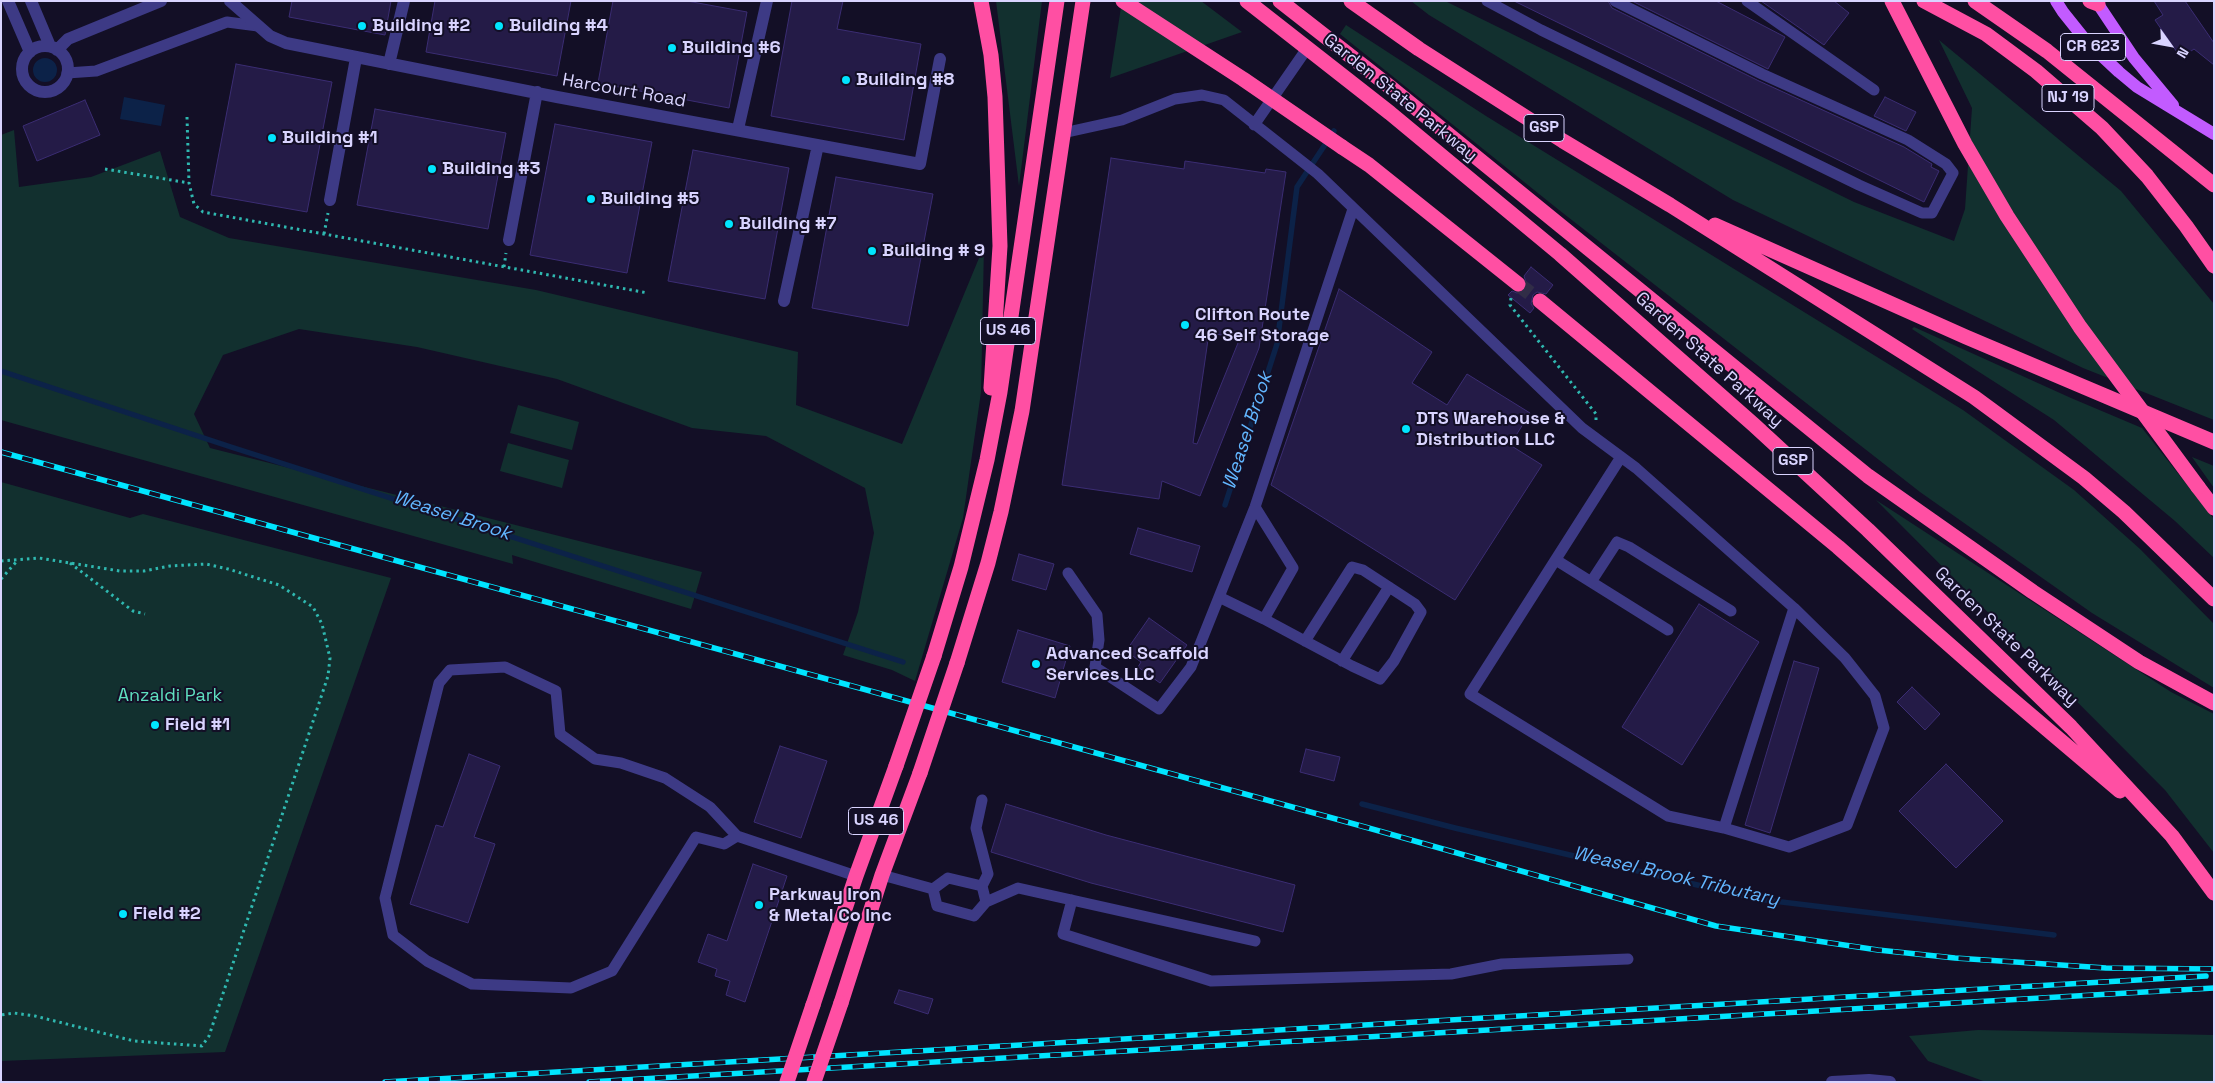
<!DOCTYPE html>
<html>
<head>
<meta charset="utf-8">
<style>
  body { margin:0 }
  #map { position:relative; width:2215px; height:1083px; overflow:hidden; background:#130f26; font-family:"Space Grotesk",sans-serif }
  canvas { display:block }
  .frame { position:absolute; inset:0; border:2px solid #d9d4ff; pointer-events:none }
  .north { position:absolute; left:2145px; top:20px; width:50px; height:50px; -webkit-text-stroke:4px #130f26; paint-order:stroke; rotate:122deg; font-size:14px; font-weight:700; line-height:20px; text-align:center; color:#d9d4ff }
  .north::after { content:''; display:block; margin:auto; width:18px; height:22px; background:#d9d4ff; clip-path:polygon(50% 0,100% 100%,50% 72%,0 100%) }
</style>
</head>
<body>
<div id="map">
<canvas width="2215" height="1083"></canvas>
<div class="frame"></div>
<div class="north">N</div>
</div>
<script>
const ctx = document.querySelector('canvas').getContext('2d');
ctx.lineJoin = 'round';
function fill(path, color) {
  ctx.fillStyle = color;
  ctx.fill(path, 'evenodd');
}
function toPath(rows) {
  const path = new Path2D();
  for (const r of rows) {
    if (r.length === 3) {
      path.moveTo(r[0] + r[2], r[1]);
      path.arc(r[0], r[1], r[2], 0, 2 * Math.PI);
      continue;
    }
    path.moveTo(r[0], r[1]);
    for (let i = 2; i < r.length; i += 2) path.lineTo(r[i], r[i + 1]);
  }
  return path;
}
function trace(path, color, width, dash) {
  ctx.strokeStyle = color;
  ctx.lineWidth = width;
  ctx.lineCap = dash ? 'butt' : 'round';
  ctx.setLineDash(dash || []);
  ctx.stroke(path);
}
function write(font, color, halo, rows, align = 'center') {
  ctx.font = font + ' "Space Grotesk",sans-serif';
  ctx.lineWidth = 4;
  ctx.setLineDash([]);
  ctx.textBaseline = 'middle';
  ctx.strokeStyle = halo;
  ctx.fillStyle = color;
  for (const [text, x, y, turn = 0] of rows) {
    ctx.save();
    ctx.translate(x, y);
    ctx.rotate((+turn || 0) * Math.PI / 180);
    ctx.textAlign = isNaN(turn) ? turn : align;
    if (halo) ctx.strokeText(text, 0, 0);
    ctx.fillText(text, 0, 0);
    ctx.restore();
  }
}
fill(toPath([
  [996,1,1042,1,1019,186],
  [1122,1,1201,1,1242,32,1110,78],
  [1411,1,1445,1,1854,202,1954,241,1965,209,1972,108,1939,40,2121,191,2214,304,2214,420,2083,368,1733,200,1429,15],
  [1346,25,1486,116,1963,410,2074,490,2140,549,2214,624,2214,688,2092,613,1920,492,1559,210,1340,34],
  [14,130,19,187,91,177,160,151,180,217,229,238,536,290,798,352,796,405,902,444,984,246,981,392,963,518,915,681,892,670,843,655,858,612,874,533,865,488,766,436,692,428,557,379,417,347,299,329,223,355,194,414,210,448,702,572,691,609,512,555,513,564,1,420,1,135],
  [1914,327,2071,398,2142,428,2214,519,2214,558,2175,521,2054,420,1912,329],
  [518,405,579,422,572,450,510,433],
  [508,443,569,460,562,488,500,471],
  [2192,457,2214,466,2214,488],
  [1,482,130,518,143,514,391,578,225,1052,1,1061],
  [1876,500,2171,692,2214,714,2214,853,2165,790],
  [1978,1030,2214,1035,2214,1082,1986,1082,1928,1061,1909,1036]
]), '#12302f');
fill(toPath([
  [45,70,12],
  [124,97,165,105,161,126,120,119]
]), '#0c2248');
trace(toPath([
  [1,371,231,447,903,662],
  [1225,505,1277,344,1297,187,1334,131],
  [1362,804,1455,828,1757,899,2054,935]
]), '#0c2248', 5.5);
const building = toPath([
  [292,1,391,1,385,35,289,17,292,1],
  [435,1,571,1,557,76,426,52,435,1],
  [613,1,687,1,747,12,729,108,598,83,613,1],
  [792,1,843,1,837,29,921,44,904,140,771,116,792,1],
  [1514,1,1608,1,1612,8,1759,81,1904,147,1932,164,1931,167,1939,171,1924,202,1514,1],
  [1632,1,1716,1,1785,37,1768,69,1632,1],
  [1761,1,1834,1,1849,13,1824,45,1761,1],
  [2154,1,2185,1,2214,43,2214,65,2194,49,2181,58,2155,20,2163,15,2154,1],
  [236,64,332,82,307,212,211,195,236,64],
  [1885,97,1916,112,1906,131,1874,116,1885,97],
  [85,100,100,135,37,161,23,126,85,100],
  [375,109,506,133,488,229,357,205,375,109],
  [555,124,652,142,627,273,530,255,555,124],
  [693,150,789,168,765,299,668,281,693,150],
  [1111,158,1184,169,1185,161,1265,173,1266,169,1286,172,1259,348,1200,496,1162,481,1159,499,1062,485,1111,158],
  [1209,333,1240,338,1197,444,1193,443,1209,333],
  [836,177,933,194,908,326,812,308,836,177],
  [1531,267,1553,285,1546,294,1537,292,1533,295,1531,304,1534,308,1530,313,1508,295,1512,291,1517,293,1525,290,1527,285,1524,276,1531,267],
  [1339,289,1432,352,1412,383,1447,405,1467,374,1530,413,1510,445,1542,465,1455,600,1271,485,1339,289],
  [1138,528,1200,546,1192,572,1130,554,1138,528],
  [1019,554,1054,564,1046,590,1012,580,1019,554],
  [1699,604,1759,642,1682,765,1622,727,1699,604],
  [1149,618,1187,645,1160,683,1138,667,1141,662,1126,651,1149,618],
  [1018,630,1070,646,1055,698,1002,682,1018,630],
  [1794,661,1819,668,1770,833,1745,825,1794,661],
  [1912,687,1940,714,1925,730,1897,702,1912,687],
  [780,746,827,761,801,838,754,822,780,746],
  [1306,749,1340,757,1334,781,1300,772,1306,749],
  [469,754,500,766,474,837,495,844,468,923,410,904,436,825,443,827,469,754],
  [1946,764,2003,821,1956,868,1899,811,1946,764],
  [1006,804,1106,835,1295,885,1283,932,1091,883,991,852,1006,804],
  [753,864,787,876,745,1002,726,995,730,981,715,976,717,969,698,962,708,934,727,941,753,864],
  [899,990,933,999,928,1014,894,1003,899,990]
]);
fill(building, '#241b47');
trace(building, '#3b2d73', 1);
trace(toPath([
  [1518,284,1540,301]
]), '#312d47', 15, [15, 8]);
trace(toPath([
  [187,117,189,183,194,204,203,212,648,293],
  [105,169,189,183],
  [324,234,328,213],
  [504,267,506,253],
  [1511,298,1510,305,1596,414,1596,422],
  [1,561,39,558,120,571,144,571,170,566,206,564,228,569,279,585,313,607,322,624,330,658,328,676,209,1036,202,1046,134,1041,35,1016,14,1013,1,1015],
  [70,563,133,611,145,614],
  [1,579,17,561]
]), '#2fb8b0', 3, [2.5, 4]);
trace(toPath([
  [1487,1,1541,30,1859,185,1922,213,1932,213,1953,173,1946,164,1908,140,1762,74,1615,1],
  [1747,1,1874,90],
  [67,73,96,71,227,22,258,26],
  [1254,125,1308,47],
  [1063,133,1122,120,1175,99,1202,95,1224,100,1318,174,1582,428,1636,468,1794,608,1724,828,1668,816,1470,694,1621,457],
  [1255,507,1293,568,1264,619],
  [1556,560,1668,630],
  [1068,573,1097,615,1099,640,1095,667,1159,709,1191,667,1219,597],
  [1591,582,1617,542,1629,547,1731,611],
  [1305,641,1352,567,1363,570,1415,604,1421,612,1394,661,1380,679,1352,666,1305,641,1264,619,1219,597,1255,507,1353,209],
  [1342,661,1389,587],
  [1724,828,1789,847,1847,825,1884,728,1875,696,1845,658,1794,608],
  [737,836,724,844,696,837,612,971,571,988,472,984,427,961,393,935,385,898,439,683,450,670,505,667,556,691,560,734,595,759,621,763,665,778,710,807,737,836,856,876],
  [882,875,933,889,948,878,982,886,986,902,974,916,937,906,933,889],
  [982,886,988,874,976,828,982,800],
  [1072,900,1063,934,1211,981,1451,974,1502,964,1628,959],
  [986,902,1018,888,1255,941]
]), '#3d3a85', 11);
trace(toPath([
  [8,1,30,52],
  [31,1,50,46],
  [230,1,270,36,286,43,557,97,920,164,940,59],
  [45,69,23],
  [57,50,68,39,161,1],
  [389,64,404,1],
  [738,129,767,1],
  [330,200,356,58],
  [509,240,537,92],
  [784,301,818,145],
  [1832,1082,1869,1080,1890,1082]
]), '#3d3a85', 12);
trace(toPath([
  [2056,1,2063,12,2087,42,2119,72,2137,87,2214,134],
  [2098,4,2134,58,2173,105]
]), '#c25bff', 12);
trace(toPath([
  [981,1,991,55,995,97,1000,246,991,388],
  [1247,1,1390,113,1560,254,1754,425,1868,530,2071,727,2172,836,2214,893],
  [1280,1,1390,87,1868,476,2033,592,2139,662,2214,703],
  [1351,1,1419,49,1563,141,1670,205,1974,397,2084,478,2124,512,2214,599],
  [1924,1,1986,34,2036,71,2102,128,2147,176,2186,226,2214,266],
  [1975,1,2047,51,2214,185],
  [2090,1,2098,4],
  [1342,147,1369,165,1518,284],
  [1715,225,1966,337,2214,442],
  [1540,301,1838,547,1995,685,2120,791],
  [2198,487,2214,508],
  [934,656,961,567,987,460,1000,392,1057,1],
  [957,663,988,563,1001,512,1022,411,1083,1],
  [841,1003,882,875,920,773],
  [813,1005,856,876,896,766]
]), '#ff4fa3', 15);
const rail = toPath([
  [1,452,1365,827,1716,926,1878,950,1955,958,2106,968,2214,969],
  [385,1082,2206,976],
  [589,1082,2214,988]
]);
trace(rail, '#00e5ff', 5.5);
trace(rail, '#130f26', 4, [11]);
trace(toPath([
  [1123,1,1243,79,1342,147],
  [1892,1,1965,144,2007,216,2080,327,2198,487],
  [896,766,934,656],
  [920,773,957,663],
  [787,1082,813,1005],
  [814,1082,841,1003]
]), '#ff4fa3', 15);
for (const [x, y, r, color] of [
  [362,26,5,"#00e5ff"],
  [499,26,5,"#00e5ff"],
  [672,48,5,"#00e5ff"],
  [846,80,5,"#00e5ff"],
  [272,138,5,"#00e5ff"],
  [432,169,5,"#00e5ff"],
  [591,199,5,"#00e5ff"],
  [729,224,5,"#00e5ff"],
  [872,251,5,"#00e5ff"],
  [1185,325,5,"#00e5ff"],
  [1406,429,5,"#00e5ff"],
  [1036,664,5,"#00e5ff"],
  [155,725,5,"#00e5ff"],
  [759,905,5,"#00e5ff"],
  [123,914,5,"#00e5ff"]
]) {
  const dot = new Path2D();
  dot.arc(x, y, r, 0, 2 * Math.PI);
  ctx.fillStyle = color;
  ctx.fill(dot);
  trace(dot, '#130f26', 2);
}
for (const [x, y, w] of [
  [2093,47,65],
  [2068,98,52],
  [1544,128,40],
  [1008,331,55],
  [1793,461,40],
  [876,821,55]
]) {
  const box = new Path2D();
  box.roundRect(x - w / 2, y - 13.5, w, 27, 4);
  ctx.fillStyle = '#130f26';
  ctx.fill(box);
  trace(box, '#d9d4ff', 1);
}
write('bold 16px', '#d9d4ff', null, [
  ["CR 623",2093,47],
  ["NJ 19",2068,98],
  ["GSP",1544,128],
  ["US 46",1008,331],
  ["GSP",1793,461],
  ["US 46",876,821]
]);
write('bold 18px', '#d9d4ff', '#130f26', [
  ["Building #2",372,26],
  ["Building #4",509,26],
  ["Building #6",682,48],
  ["Building #8",856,80],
  ["Building #1",282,138],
  ["Building #3",442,169],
  ["Building #5",601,199],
  ["Building #7",739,224],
  ["Building # 9",882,251],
  ["Clifton Route",1195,315],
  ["46 Self Storage",1195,336],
  ["DTS Warehouse &",1416,419],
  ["Distribution LLC",1416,440],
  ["Advanced Scaffold",1046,654],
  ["Services LLC",1046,675],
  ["Field #1",165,725],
  ["Parkway Iron",769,895],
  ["& Metal Co Inc",769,916],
  ["Field #2",133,914]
], 'left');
write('18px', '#d9d4ff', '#130f26', [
  ["Harcourt Road",624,91,10],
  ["Garden State Parkway",1400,98,39],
  ["Garden State Parkway",1709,360,42],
  ["Garden State Parkway",2006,637,44]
]);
write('18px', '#5fe0c0', '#130f26', [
  ["Anzaldi Park",170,696]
]);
write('italic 19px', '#62b6ff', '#130f26', [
  ["Weasel Brook",1248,431,-72],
  ["Weasel Brook",452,516,18],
  ["Weasel Brook Tributary",1676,877,13]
]);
</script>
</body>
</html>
